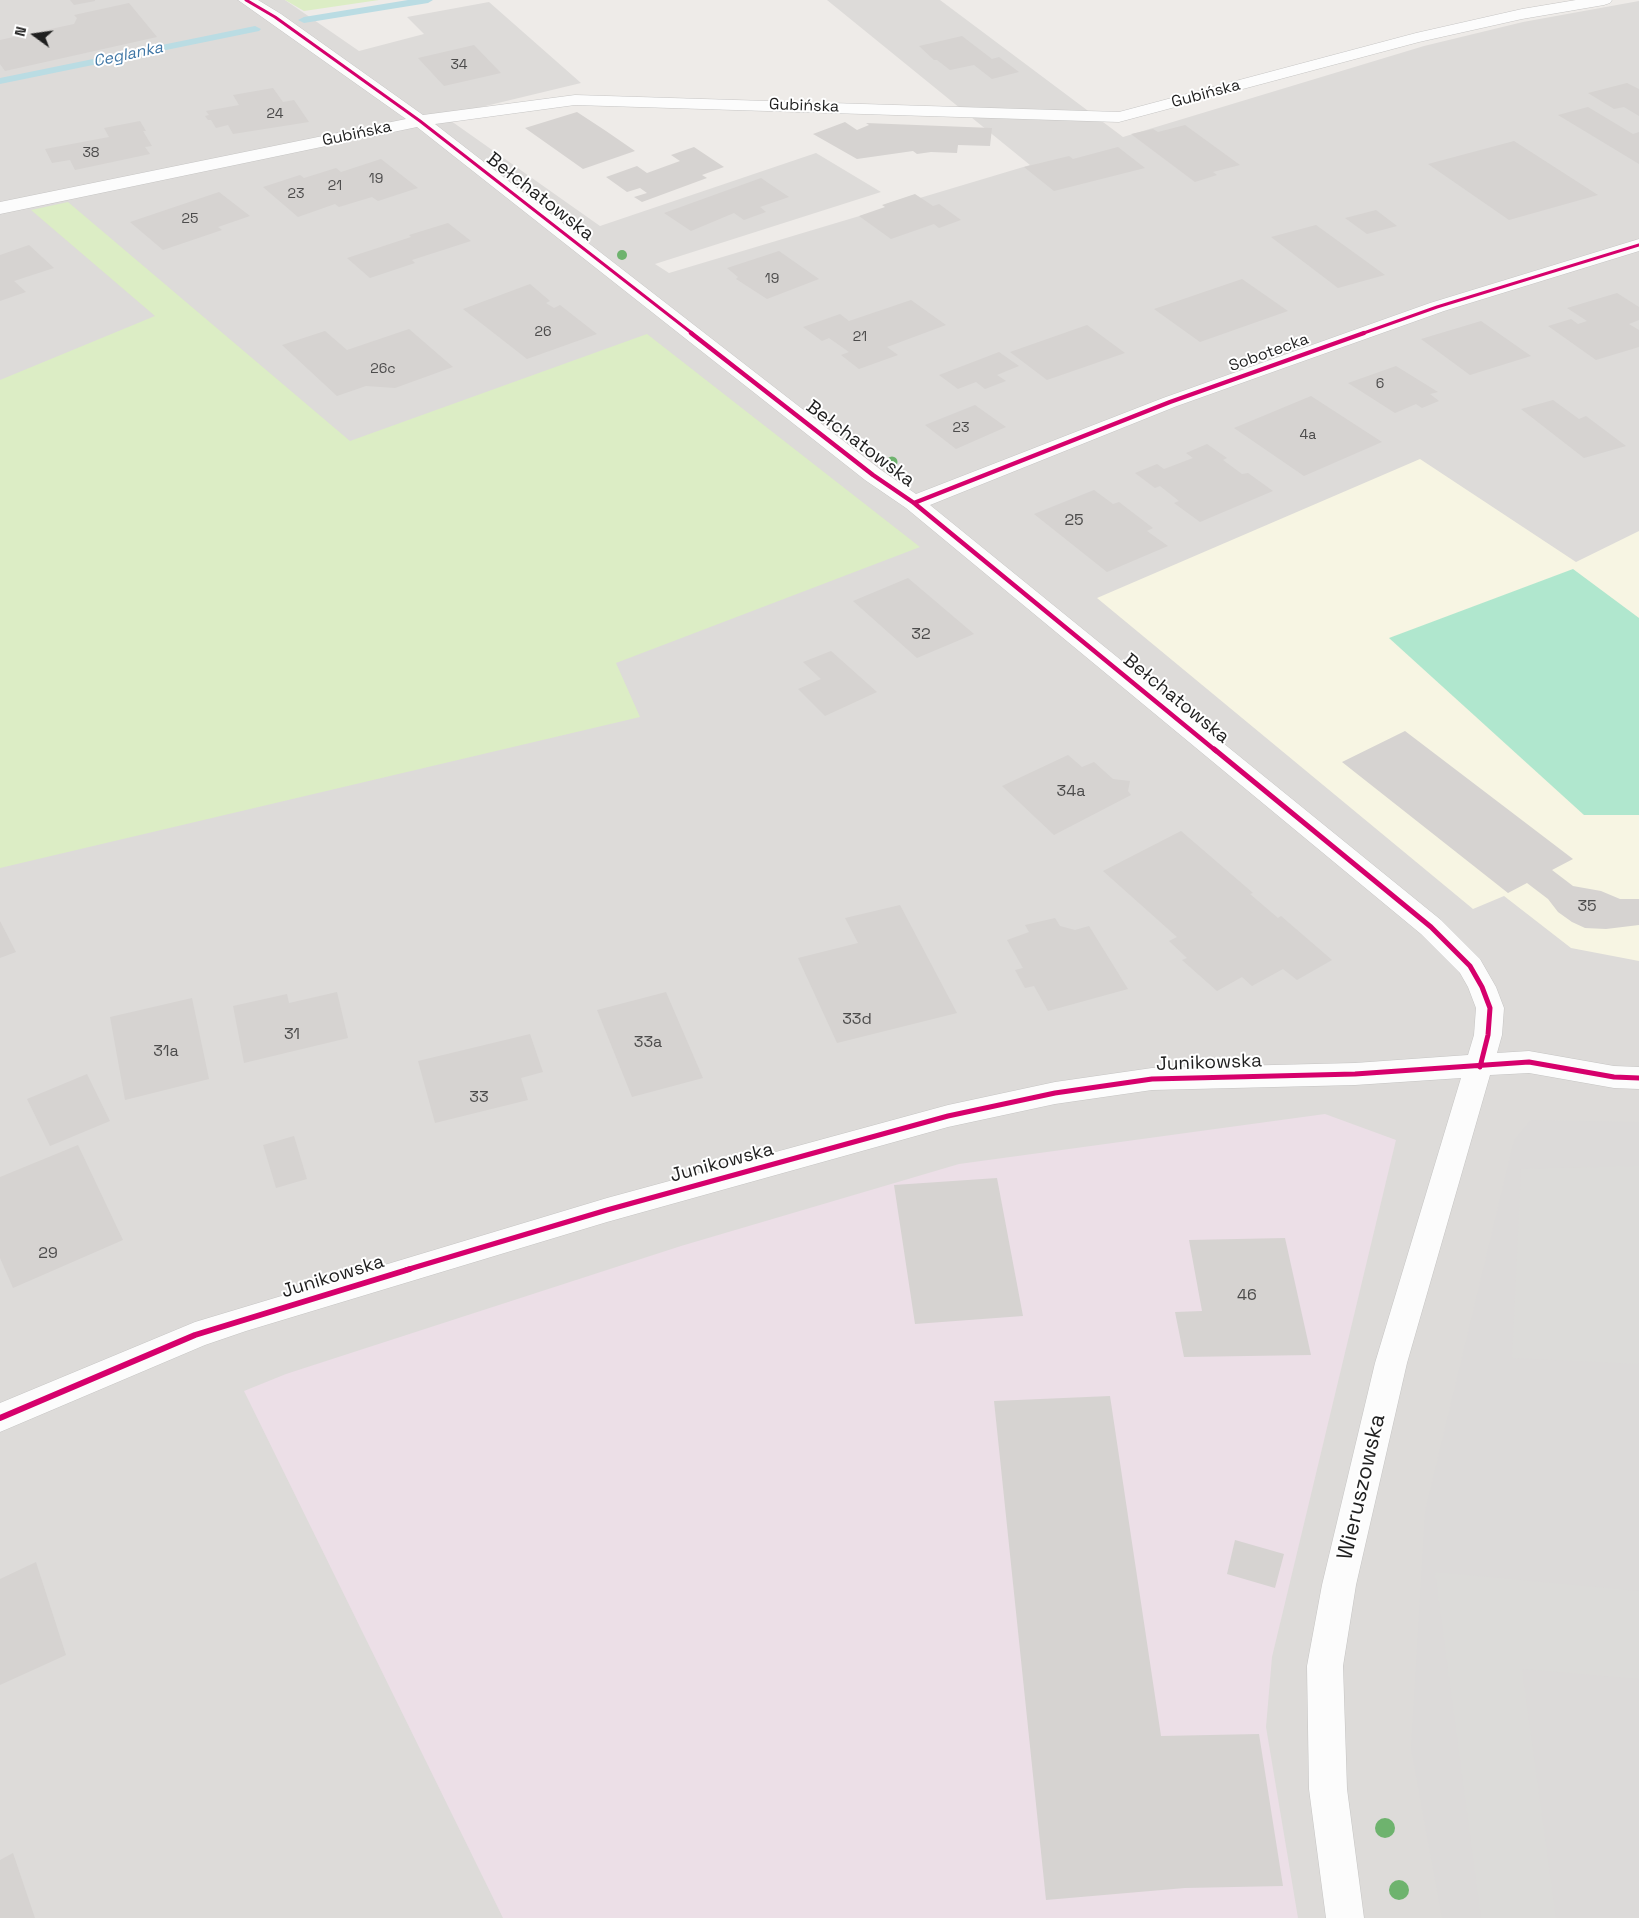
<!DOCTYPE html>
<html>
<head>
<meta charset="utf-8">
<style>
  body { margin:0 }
  #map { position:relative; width:1639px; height:1918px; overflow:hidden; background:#eeebe8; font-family:"Space Grotesk",sans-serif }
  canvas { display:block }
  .north { position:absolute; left:10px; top:10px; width:50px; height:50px; -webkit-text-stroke:4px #fff; paint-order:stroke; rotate:284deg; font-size:14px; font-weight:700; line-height:20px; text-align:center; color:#1f1f1f }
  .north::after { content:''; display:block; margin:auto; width:18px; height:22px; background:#1f1f1f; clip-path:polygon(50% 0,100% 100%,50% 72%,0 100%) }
</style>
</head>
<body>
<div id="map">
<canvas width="1639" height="1918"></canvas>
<div class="north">N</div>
</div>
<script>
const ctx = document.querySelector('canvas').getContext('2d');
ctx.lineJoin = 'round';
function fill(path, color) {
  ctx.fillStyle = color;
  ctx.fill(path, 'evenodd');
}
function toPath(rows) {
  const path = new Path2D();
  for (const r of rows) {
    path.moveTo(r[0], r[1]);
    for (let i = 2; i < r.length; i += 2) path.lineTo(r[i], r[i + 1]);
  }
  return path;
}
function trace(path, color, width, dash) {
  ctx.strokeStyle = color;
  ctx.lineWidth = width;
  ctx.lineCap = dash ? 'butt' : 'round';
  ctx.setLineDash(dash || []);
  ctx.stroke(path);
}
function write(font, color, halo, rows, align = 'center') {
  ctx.font = font + ' "Space Grotesk",sans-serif';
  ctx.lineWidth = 4;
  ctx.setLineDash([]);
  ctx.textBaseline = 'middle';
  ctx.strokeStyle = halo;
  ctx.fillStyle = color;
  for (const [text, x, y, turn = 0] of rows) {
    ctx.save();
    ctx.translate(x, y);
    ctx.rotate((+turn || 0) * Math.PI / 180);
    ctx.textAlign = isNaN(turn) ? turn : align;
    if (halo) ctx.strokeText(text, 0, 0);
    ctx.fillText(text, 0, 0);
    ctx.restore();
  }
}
fill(toPath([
  [0,0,285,0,359,51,424,34,407,17,489,2,581,83,444,116,600,226,816,153,881,192,655,264,669,273,1030,165,827,0,940,0,1123,137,1424,46,1523,22,1639,1,1639,1918,0,1918]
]), '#dddbd9');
fill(toPath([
  [1325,1114,1396,1140,1272,1657,1266,1727,1298,1918,503,1918,244,1391,286,1374,681,1246,959,1164]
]), '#ecdfe7');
fill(toPath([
  [1420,459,1576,562,1639,531,1639,961,1571,948,1504,896,1473,909,1097,598]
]), '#f7f5e3');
fill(toPath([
  [1531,1120,1639,1122,1639,1918,1442,1918,1411,1748,1425,1512,1514,1141]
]), '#dcdad9');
fill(toPath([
  [285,0,379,0,304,11],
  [68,202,350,441,647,334,920,547,616,663,640,717,0,868,0,380,155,316,31,210]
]), '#dcedc5');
fill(toPath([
  [1573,569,1639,618,1639,815,1584,815,1389,638]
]), '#b0e7ce');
fill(toPath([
  [1639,1166,1639,1364,1512,1358,1521,1169],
  [1435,1572,1639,1591,1639,1679,1522,1669,1556,1918,1481,1918]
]), '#dcdbd9');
fill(toPath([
  [408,0,433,0,428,3,304,23,298,20,304,17,408,0],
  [255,26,261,29,259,31,0,84,0,78,255,26]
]), '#badce3');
fill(toPath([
  [70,0,95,0,95,1,74,5],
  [129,3,157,37,5,71,0,64,0,40,74,24,77,18,74,15],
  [962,36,992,59,999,57,1019,72,992,79,974,65,950,70,937,60,934,60,919,46],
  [474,45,501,73,444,86,418,58],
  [1627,83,1639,89,1639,116,1624,107,1614,109,1588,93],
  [273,88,283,102,294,100,309,122,233,134,228,125,216,128,211,120,208,120,205,116,209,115,206,111,239,105,233,95],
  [1588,107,1633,134,1639,132,1639,164,1558,115],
  [577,112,606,131,635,151,583,169,525,128],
  [140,121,146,131,143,131,152,146,145,147,150,154,75,170,70,160,52,163,45,149,109,137,104,128],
  [845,122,857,130,869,125,866,123,992,128,990,146,958,145,957,153,931,152,917,154,913,151,857,159,813,134],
  [1185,125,1240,165,1213,172,1217,175,1195,182,1131,134,1153,129,1158,132],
  [1514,141,1598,195,1509,220,1428,164],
  [694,147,724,167,702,175,707,178,642,202,634,197,647,193,640,188,627,192,606,177,637,166,647,173,680,161,671,155],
  [1118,147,1145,168,1054,191,1024,167,1069,156,1073,159],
  [381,159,418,188,378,201,372,197,339,207,335,204,298,217,263,187,300,175,304,178,336,168,341,172],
  [761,178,789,197,760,207,766,212,744,220,734,213,691,231,664,213],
  [219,192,250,216,218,227,222,230,163,250,130,222],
  [915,194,933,206,939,204,961,220,939,228,934,224,891,239,859,216,885,207,882,205],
  [1376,210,1397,226,1367,234,1345,218],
  [448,223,471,241,412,260,415,263,370,278,347,258,411,237,409,235],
  [1316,225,1385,275,1338,288,1271,237],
  [29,245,54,268,14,281,26,292,0,301,0,255],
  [779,251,819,279,767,299,736,279,738,277,727,268],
  [1242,279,1288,311,1200,342,1154,309],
  [530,284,550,301,546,303,554,308,560,305,597,334,527,359,463,309],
  [1617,293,1639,307,1639,320,1629,324,1639,330,1639,347,1596,360,1548,326,1571,319,1578,324,1587,321,1567,308],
  [911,300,946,325,887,347,898,355,859,369,841,355,849,352,829,338,822,341,803,327,840,314,849,321],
  [1481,321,1531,356,1470,375,1421,339],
  [1087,325,1125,353,1047,380,1010,352],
  [409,329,453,367,395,388,366,386,337,396,282,345,325,331,347,350],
  [999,352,1019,366,997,375,1006,381,985,389,976,382,958,389,939,375],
  [1396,366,1438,392,1430,394,1439,401,1422,408,1416,404,1395,413,1348,383],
  [1311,396,1382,442,1304,476,1234,428],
  [1553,400,1579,419,1586,416,1626,446,1584,458,1521,409],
  [975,405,1006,427,956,449,925,425],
  [1207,444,1227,458,1223,460,1242,474,1248,473,1273,491,1200,522,1174,503,1179,501,1160,486,1155,488,1135,473,1157,464,1164,469,1193,458,1186,453],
  [1094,490,1113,504,1119,502,1153,528,1147,531,1168,546,1107,572,1034,514],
  [908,578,974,634,917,658,853,601],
  [831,651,877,692,825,716,798,689,821,679,803,662],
  [1405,731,1573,859,1552,870,1573,886,1601,891,1620,899,1639,899,1639,925,1606,929,1585,928,1572,922,1558,912,1548,899,1527,883,1508,893,1342,762],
  [1068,755,1082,767,1094,762,1113,779,1130,781,1128,791,1131,795,1054,835,1002,786],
  [1181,831,1253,893,1250,894,1278,918,1281,916,1332,960,1297,980,1283,969,1252,986,1242,977,1217,991,1182,960,1187,958,1169,941,1177,937,1103,871],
  [900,905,957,1013,837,1043,798,958,858,943,845,918],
  [1055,918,1060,926,1075,930,1089,926,1128,989,1048,1011,1034,986,1025,988,1015,970,1023,968,1007,940,1029,932,1025,925],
  [0,921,16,952,0,958],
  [337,992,348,1038,244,1063,233,1006,287,994,289,1003],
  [666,992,703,1078,632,1097,597,1010],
  [192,998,209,1079,125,1100,110,1017],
  [530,1034,543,1072,521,1078,528,1100,435,1123,418,1061],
  [87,1074,110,1121,50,1146,27,1099],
  [294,1136,307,1179,276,1188,263,1145],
  [78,1145,123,1240,13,1288,0,1258,0,1177],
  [997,1178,1023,1316,915,1324,894,1185],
  [1285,1238,1311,1355,1184,1357,1175,1312,1202,1311,1189,1240],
  [1110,1396,1161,1736,1259,1734,1283,1886,1185,1888,1046,1900,994,1401],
  [1235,1540,1284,1554,1275,1588,1227,1574],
  [36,1562,66,1655,0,1685,0,1579],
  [13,1853,35,1918,0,1918,0,1860]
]), '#d6d3d1');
const minor = toPath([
  [238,0,258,0,281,14,423,115,575,95,1119,112,1416,33,1522,9,1576,0,1612,0,1610,3,1604,5,1522,19,1419,42,1119,122,575,105,435,124,881,470,916,494,1163,398,1430,303,1639,239,1639,251,1444,311,1177,406,930,505,1441,920,1480,959,1496,987,1504,1008,1502,1035,1497,1053,1529,1051,1614,1066,1639,1067,1639,1089,1614,1088,1529,1073,1490,1075,1407,1363,1356,1585,1343,1666,1347,1789,1364,1918,1326,1918,1309,1789,1307,1666,1322,1585,1375,1363,1461,1078,1355,1085,1152,1090,1055,1104,948,1127,607,1222,246,1331,205,1345,0,1432,0,1403,195,1322,607,1198,948,1105,1055,1082,1152,1068,1355,1063,1468,1055,1474,1035,1476,1008,1468,987,1460,973,1421,934,906,508,865,480,417,127,0,214,0,202,406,119,238,0]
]);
trace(minor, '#c6c5c4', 1);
fill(minor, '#fcfcfc');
trace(toPath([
  [246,0,275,17,420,121,693,334],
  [1361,334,1437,307,1639,245]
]), '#d6006c', 3);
trace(toPath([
  [691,333,873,475,914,503,1216,751],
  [914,503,1170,402,1364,333]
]), '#d6006c', 4.5);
trace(toPath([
  [1214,749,1431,927,1470,966,1482,987,1490,1008,1488,1035,1480,1067],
  [406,1270,607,1210,948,1116,1055,1093,1152,1079,1355,1074,1529,1062,1614,1077,1639,1078]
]), '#d6006c', 5);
trace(toPath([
  [0,1418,195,1335,410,1269]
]), '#d6006c', 6);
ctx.fillStyle = '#6eb36e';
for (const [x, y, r] of [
  [622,255,5],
  [892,462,5.5],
  [1385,1828,10],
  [1399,1890,10]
]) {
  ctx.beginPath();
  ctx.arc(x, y, r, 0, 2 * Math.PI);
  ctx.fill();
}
write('14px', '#4d4c4c', null, [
  ["34",459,65],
  ["24",275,114],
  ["38",91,153],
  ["19",376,179],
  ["21",335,186],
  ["23",296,194],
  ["25",190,219],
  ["19",772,279],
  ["26",543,332],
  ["21",860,337],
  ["26c",383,369],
  ["6",1380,384],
  ["23",961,428],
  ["4a",1308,435]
]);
write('italic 16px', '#4077a6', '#fff', [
  ["Ceglanka",128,55,-12]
]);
write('16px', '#1f1f1f', '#fff', [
  ["Gubińska",1206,94,-15],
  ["Gubińska",804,106,2],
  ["Gubińska",357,134,-12],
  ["Sobotecka",1269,353,-20]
]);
write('16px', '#4d4c4c', null, [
  ["25",1074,521],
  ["32",921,635],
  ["34a",1071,792],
  ["35",1587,907],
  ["33d",857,1020],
  ["31",292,1035],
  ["33a",648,1043],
  ["31a",166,1052],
  ["33",479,1098],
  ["29",48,1254],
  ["46",1247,1296]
]);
write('19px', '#1f1f1f', '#fff', [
  ["Bełchatowska",540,197,38],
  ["Bełchatowska",860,444,37],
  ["Bełchatowska",1176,699,39],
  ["Junikowska",1209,1063,-2],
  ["Junikowska",722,1163,-15],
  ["Junikowska",333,1277,-17]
]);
write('22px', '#1f1f1f', '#fff', [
  ["Wieruszowska",1362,1487,-77]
]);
</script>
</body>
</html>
